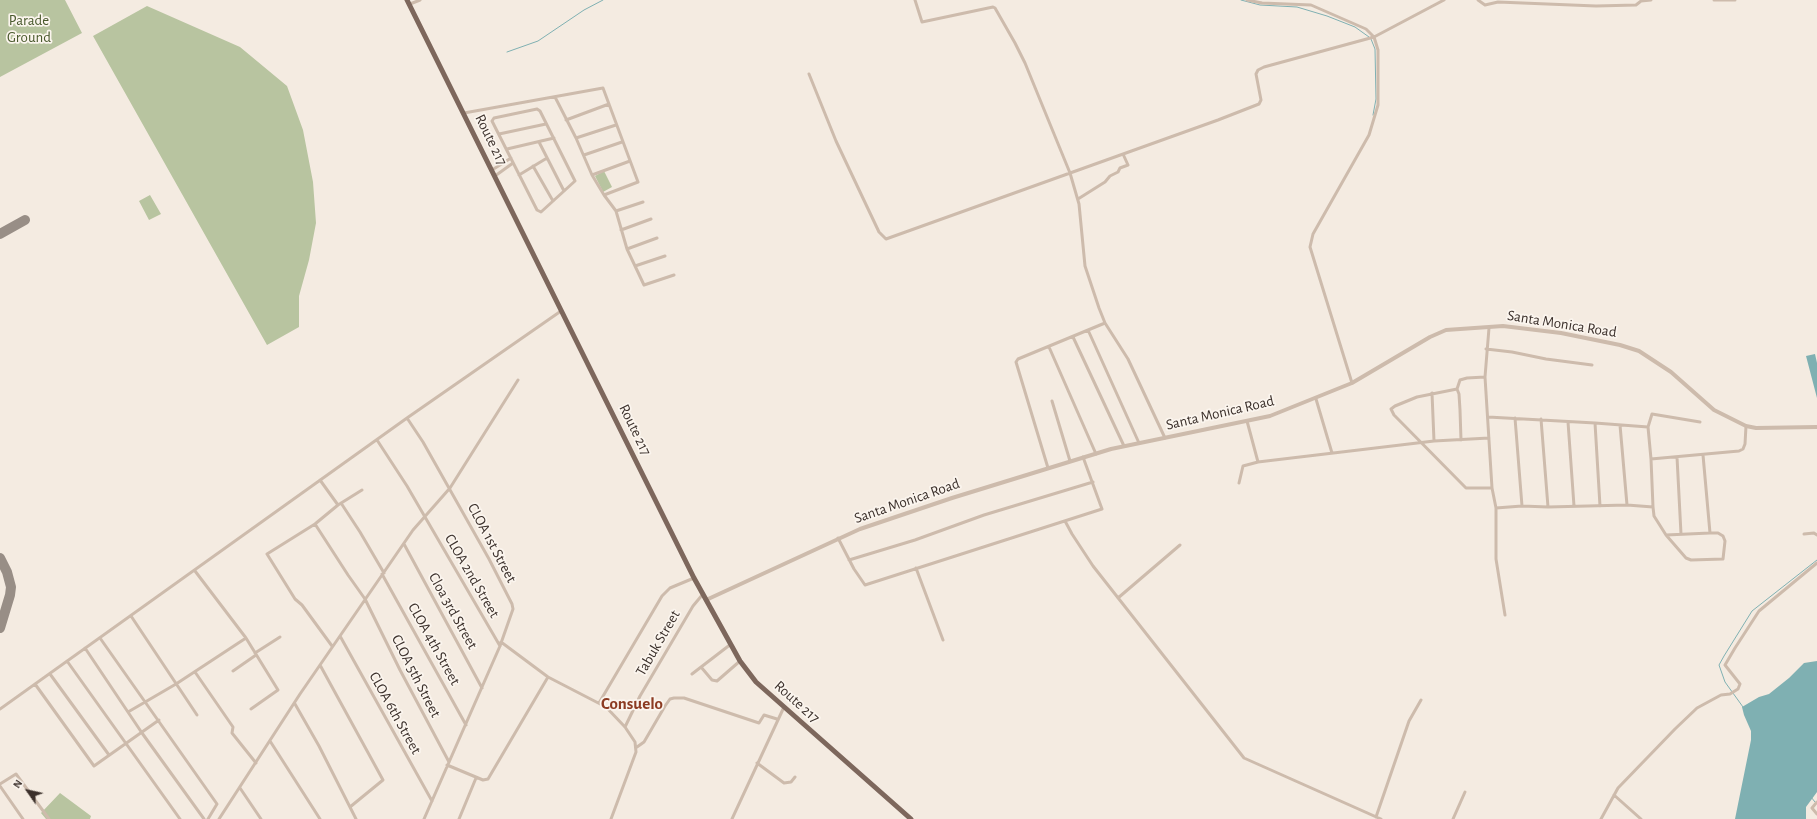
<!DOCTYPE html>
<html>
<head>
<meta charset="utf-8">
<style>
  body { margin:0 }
  #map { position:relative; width:1817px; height:819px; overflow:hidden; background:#f4ebe1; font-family:"Alegreya Sans",sans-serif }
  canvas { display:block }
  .north { position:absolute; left:8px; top:771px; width:40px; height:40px; -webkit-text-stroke:3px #fbf5ee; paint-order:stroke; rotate:304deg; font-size:11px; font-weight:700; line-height:16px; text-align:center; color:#3b302b }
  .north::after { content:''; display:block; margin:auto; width:14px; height:18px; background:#3b302b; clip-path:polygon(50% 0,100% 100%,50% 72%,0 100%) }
</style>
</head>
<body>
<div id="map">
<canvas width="1817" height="819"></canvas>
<div class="north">N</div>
</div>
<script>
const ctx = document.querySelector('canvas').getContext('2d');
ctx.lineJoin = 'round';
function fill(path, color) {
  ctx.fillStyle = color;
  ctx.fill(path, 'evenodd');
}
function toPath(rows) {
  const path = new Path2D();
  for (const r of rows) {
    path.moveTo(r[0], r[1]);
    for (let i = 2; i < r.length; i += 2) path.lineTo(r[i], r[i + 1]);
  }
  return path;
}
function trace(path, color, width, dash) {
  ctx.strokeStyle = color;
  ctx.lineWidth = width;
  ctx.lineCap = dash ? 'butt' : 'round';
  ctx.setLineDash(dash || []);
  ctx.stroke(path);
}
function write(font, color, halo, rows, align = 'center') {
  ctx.font = font + ' "Alegreya Sans",sans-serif';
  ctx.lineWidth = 3.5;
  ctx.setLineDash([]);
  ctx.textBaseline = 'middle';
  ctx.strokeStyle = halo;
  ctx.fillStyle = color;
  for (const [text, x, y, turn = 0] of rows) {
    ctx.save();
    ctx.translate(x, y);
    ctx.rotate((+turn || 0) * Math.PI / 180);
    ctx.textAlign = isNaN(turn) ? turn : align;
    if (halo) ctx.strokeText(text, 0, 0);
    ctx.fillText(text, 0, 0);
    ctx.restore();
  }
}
fill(toPath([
  [0,0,65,0,82,33,0,77],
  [147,6,240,47,287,86,303,130,313,182,316,223,309,260,299,296,299,327,267,345,93,36],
  [604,171,612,187,603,192,595,176],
  [150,195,161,214,149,220,139,201],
  [60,793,91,816,90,819,46,819,41,813]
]), '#b8c4a0');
fill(toPath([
  [1815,354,1817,363,1817,398,1806,356],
  [1817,661,1817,792,1806,807,1806,819,1735,819,1751,740,1751,731,1744,715,1742,707,1759,697,1769,694,1789,678,1804,663]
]), '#7fb0b2');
trace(toPath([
  [1241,0,1260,5,1297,7,1327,16,1355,27,1369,37],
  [1371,39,1375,49,1376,99,1373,115],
  [507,52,538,41,584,10,603,0],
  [1743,707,1725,682,1719,665,1724,656,1752,611,1817,560],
  [1811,797,1815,802]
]), '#7fb0b2', 1);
trace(toPath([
  [0,234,25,220],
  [0,558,7,572,11,587,10,595,0,628]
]), '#988e86', 10);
trace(toPath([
  [915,0,922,22,993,7,995,8,1015,43,1025,63,1070,173,1079,204,1085,266,1099,308,1105,323,1128,359,1165,438],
  [1247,0,1262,3,1311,5,1366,29,1374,37,1378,50,1378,105,1369,135,1313,234,1310,247,1352,383],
  [1478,0,1485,5,1498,2,1596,6,1636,5,1641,1,1651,0],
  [1714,0,1735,0],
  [410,4,420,0],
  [809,74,836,141,861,194,879,232,886,239,1218,120,1259,104,1261,100,1256,74,1258,70,1264,67,1374,37,1444,0],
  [555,97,576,138,592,175,604,195,616,211,627,249,644,285,674,275],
  [537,109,540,111,575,181,541,212,537,210,492,121,494,118,537,109],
  [464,113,603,88,638,182,604,195],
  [566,120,609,104],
  [499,134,546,124],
  [576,138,616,125],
  [539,142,564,191],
  [507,149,554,138],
  [584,155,622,142],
  [533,166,553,201],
  [492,170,511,158],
  [519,175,547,158],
  [592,175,630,161],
  [495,176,513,163],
  [1078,199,1105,182,1110,176,1118,172,1120,168,1128,165,1123,154],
  [616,211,643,202],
  [621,230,651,219],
  [627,249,657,238],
  [635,266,665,256],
  [1489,328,1485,377,1492,488,1496,508,1496,559,1505,615],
  [1088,330,1139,443],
  [1073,337,1124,446],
  [1049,347,1096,454],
  [1486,349,1512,352,1546,359,1592,365],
  [1485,377,1467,378,1460,380,1457,389,1417,397,1395,406,1391,409,1394,415,1466,488,1492,488],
  [1457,389,1459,394,1460,410,1461,440],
  [1432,393,1434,441],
  [1316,399,1332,453],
  [1052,401,1070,461],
  [1488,417,1595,423,1648,427],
  [407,418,423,442,489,559,512,604,513,609,500,646,424,819],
  [1515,418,1522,506],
  [1541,419,1548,507],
  [1247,421,1258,462],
  [1568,422,1574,506],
  [1595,423,1600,506],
  [1620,425,1627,505],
  [377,440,407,486,500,646],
  [1677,457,1681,534],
  [1651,459,1648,427,1652,414,1700,422],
  [1048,468,1016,362,1018,359,1105,323],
  [320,480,338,505,362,490],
  [1239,483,1243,466,1258,462,1434,441,1489,438],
  [341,503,360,532,384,573],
  [1653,507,1654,516,1666,535,1686,558,1691,560,1723,559,1725,541,1723,536,1718,533,1710,533],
  [1496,508,1522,506,1548,507,1627,505,1653,507,1651,459,1739,451,1743,449,1745,444,1746,426],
  [1065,521,1072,534,1093,566,1244,758,1381,819],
  [315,524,348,575,365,599,400,670,449,762],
  [1804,534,1814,533,1817,535],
  [1666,535,1710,533,1703,455],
  [838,538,854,569,865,585,1102,509,1083,457],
  [404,544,482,688],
  [849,560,915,540,984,515,1093,482],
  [916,568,943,640],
  [195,571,246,638],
  [382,574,466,725],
  [1118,598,1180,545],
  [131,616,197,715],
  [340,636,432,801],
  [100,638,217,804,208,819],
  [501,642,548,677,606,707,625,727,635,742,636,752,611,819],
  [332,646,302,605,295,599,267,554,315,524,338,505],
  [85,648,142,733,204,819],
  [255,653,280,637],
  [67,661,180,819],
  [320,665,383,780,350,807],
  [701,667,712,680,717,681,740,661],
  [233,671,256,655],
  [195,672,233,727,232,733,256,763],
  [50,674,109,755],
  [692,674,731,644],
  [35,684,94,766,159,720],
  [599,703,662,596,670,588,694,578],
  [295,704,319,746,356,819],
  [0,709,407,418,561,311],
  [128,712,176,684,246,638,278,690,251,709],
  [625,727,640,696,683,623,693,606,703,594],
  [270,741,320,819],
  [637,747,644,742,665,706,670,699,674,698,684,698,759,723,764,715,777,719],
  [757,763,784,783,791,782,795,777],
  [447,765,483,780,488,779,548,677],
  [0,784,16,774,49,819],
  [0,786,23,819],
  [240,788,261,819],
  [1614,795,1641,819],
  [1817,802,1812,808,1817,814],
  [1376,817,1409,721,1421,700],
  [219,819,300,694,413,530,450,488,518,380],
  [459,819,476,778],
  [732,819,784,707],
  [1453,819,1465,792],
  [1601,819,1618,788,1675,729,1697,708,1721,695,1730,694,1738,689,1740,684,1725,665,1735,648,1759,611,1817,563]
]), '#cdbbac', 3);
trace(toPath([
  [706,600,860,529,952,498,1111,449,1270,416,1352,383,1430,337,1446,330,1503,326,1561,333,1620,345,1639,351,1671,372,1714,410,1746,426,1756,428,1817,427]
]), '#cdbbac', 4);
trace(toPath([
  [407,0,694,578,740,661,756,682,911,819]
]), '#7d675c', 5);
write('15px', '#4a5a2e', '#fbf5ee', [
  ["Parade",29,20],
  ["Ground",29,37]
]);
write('15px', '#3b302b', '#fbf5ee', [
  ["Route 217",491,140,64],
  ["Santa Monica Road",1562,324,9],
  ["Santa Monica Road",1220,413,-13],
  ["Route 217",635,430,64],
  ["Santa Monica Road",907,501,-19],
  ["CLOA 1st Street",492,543,62],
  ["CLOA 2nd Street",472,576,60],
  ["Cloa 3rd Street",453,611,61],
  ["Tabuk Street",658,643,-60],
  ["CLOA 4th Street",434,644,61],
  ["CLOA 5th Street",416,676,63],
  ["Route 217",797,702,42],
  ["CLOA 6th Street",395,713,61]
]);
write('bold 17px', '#8c3b22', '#fbf5ee', [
  ["Consuelo",632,704]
]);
</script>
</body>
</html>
